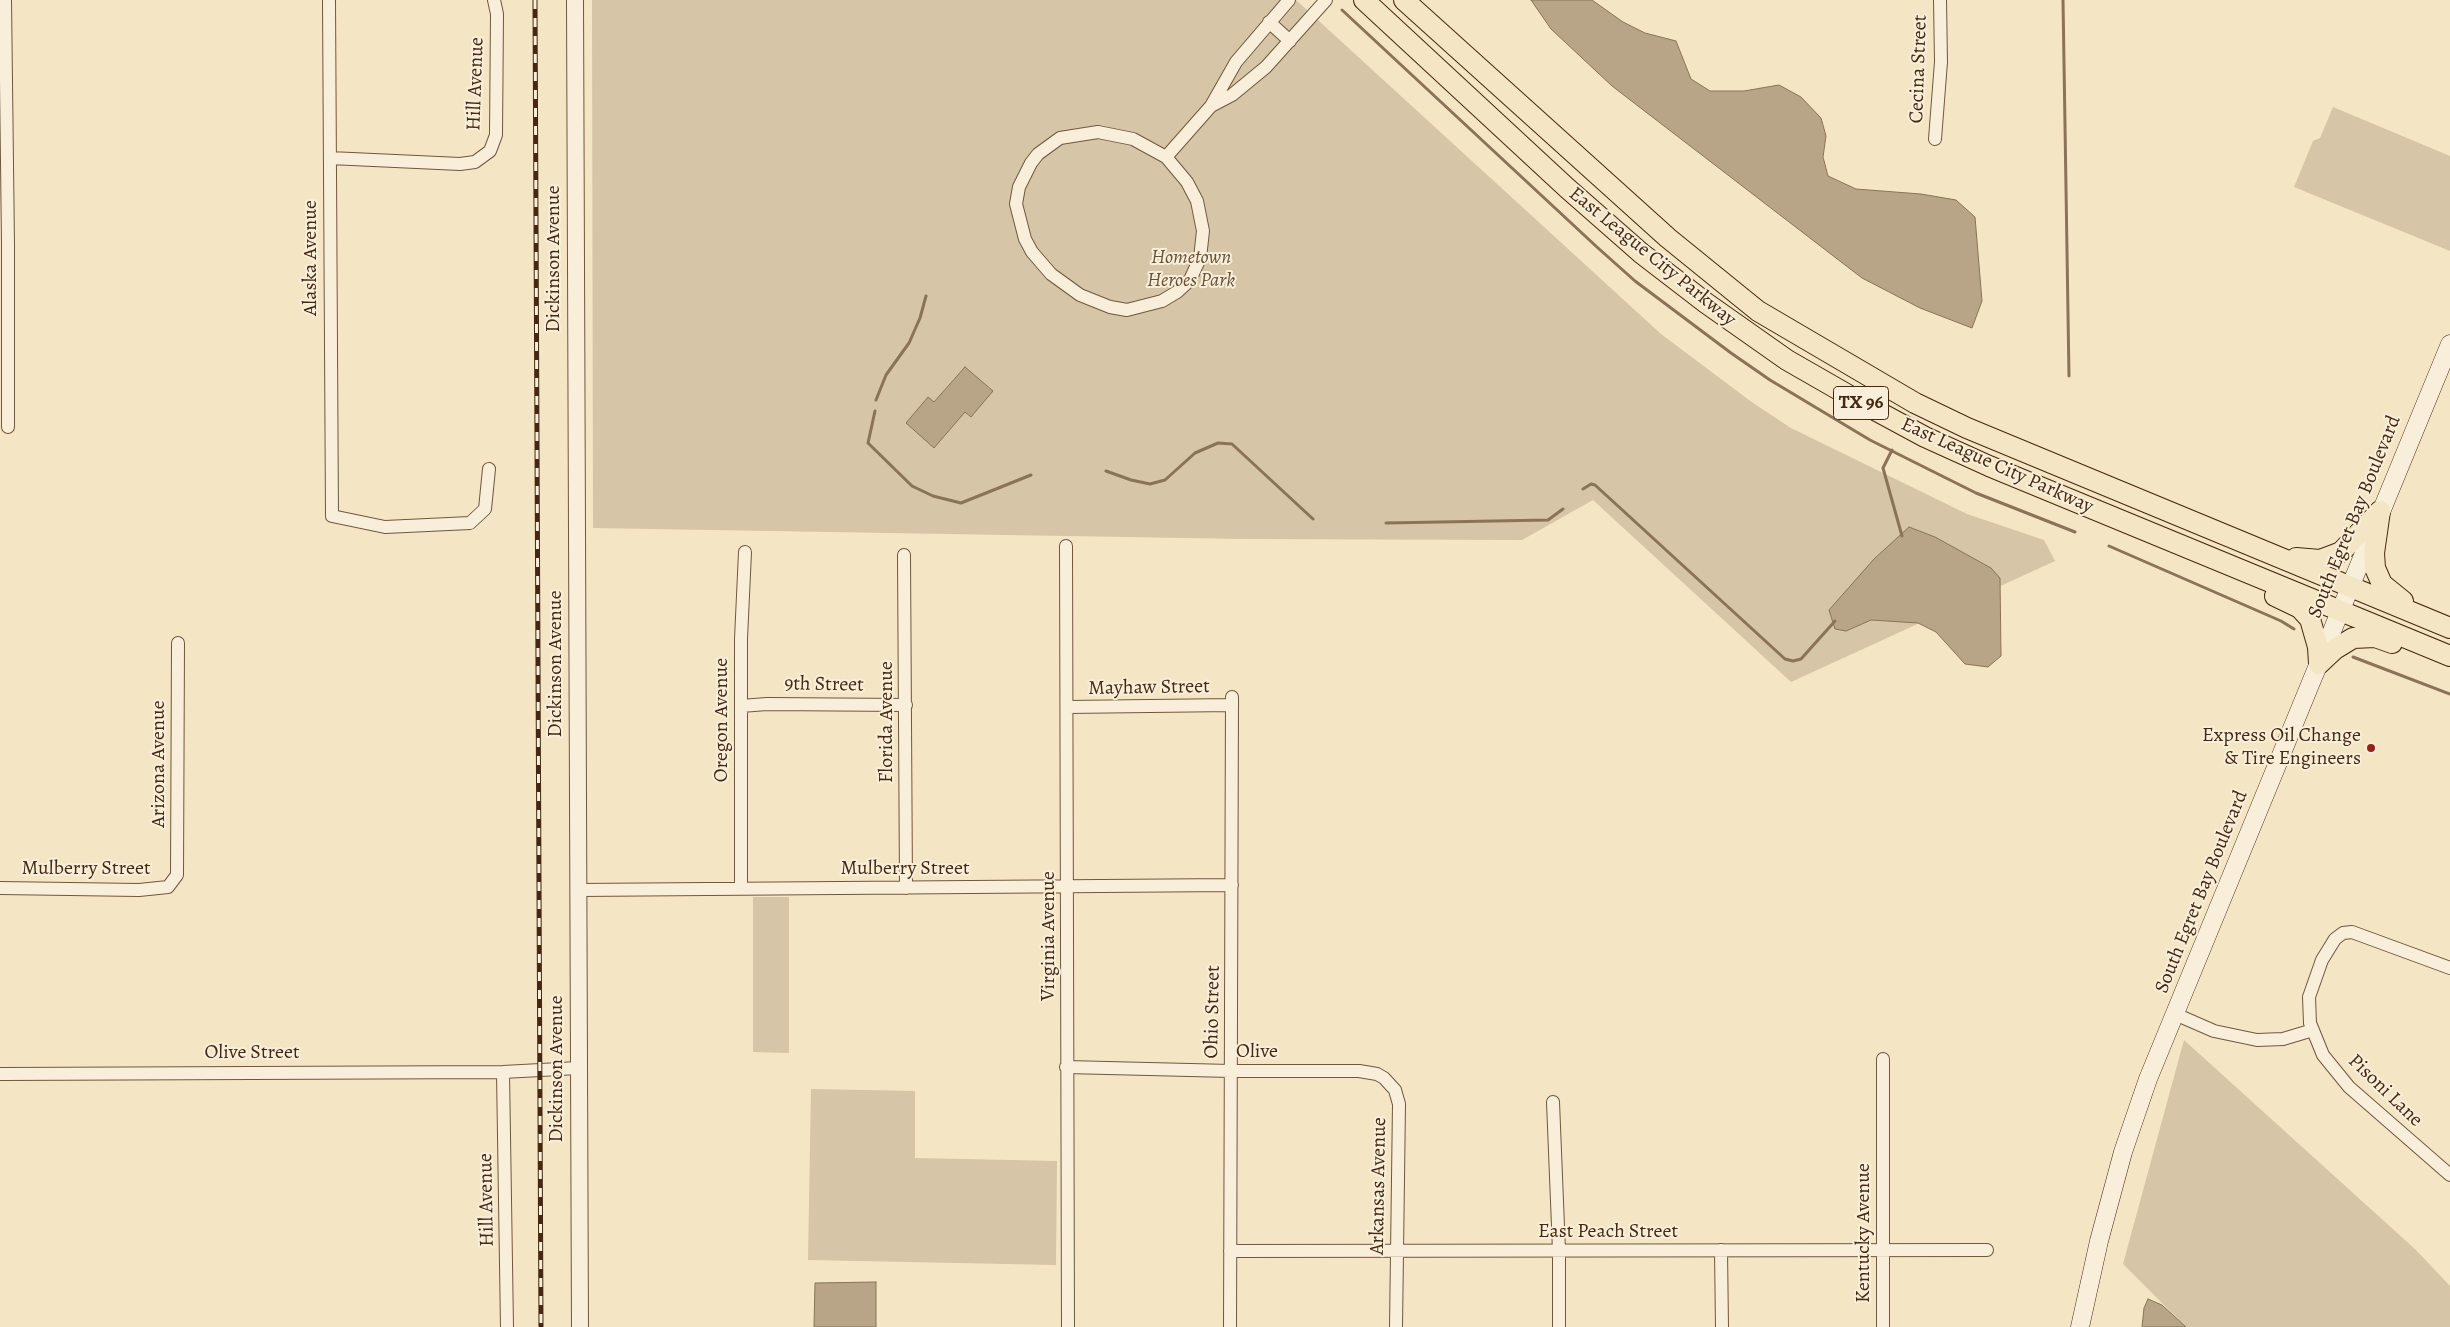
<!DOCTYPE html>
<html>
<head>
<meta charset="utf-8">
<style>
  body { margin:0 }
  canvas { display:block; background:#f4e5c5 }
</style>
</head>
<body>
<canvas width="2450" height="1327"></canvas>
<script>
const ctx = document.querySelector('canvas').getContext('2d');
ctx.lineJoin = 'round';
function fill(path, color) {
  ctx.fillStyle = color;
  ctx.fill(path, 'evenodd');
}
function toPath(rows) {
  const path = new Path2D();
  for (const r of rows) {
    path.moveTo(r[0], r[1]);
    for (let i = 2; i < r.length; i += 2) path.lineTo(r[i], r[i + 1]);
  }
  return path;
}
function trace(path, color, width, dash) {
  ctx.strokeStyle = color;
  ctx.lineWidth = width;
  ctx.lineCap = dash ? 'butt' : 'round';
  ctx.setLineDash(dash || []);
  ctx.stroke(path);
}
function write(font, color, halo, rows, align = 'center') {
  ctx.font = font + ' Alegreya,serif';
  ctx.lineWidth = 4;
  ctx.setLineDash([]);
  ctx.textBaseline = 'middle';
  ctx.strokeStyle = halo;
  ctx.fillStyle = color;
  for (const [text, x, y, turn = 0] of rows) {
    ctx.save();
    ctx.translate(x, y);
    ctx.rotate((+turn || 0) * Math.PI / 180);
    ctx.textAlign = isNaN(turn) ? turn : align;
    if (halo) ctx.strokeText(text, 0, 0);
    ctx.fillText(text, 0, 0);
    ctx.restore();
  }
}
fill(toPath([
  [592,0,1296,0,1661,334,1753,403,1791,428,1967,514,2044,540,2055,561,1791,682,1593,500,1522,540,1244,539,593,528],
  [2333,107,2450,156,2450,251,2294,187,2313,141,2320,138],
  [753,897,789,897,789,1053,753,1052],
  [2184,1040,2416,1250,2450,1286,2450,1327,2186,1327,2123,1264],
  [811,1089,915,1091,915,1158,1057,1161,1056,1265,808,1260]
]), '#d6c5a6');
const water = toPath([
  [1531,0,1592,0,1623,22,1645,33,1676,41,1691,79,1710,91,1744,91,1779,85,1801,97,1821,118,1826,136,1823,157,1828,176,1856,189,1921,194,1956,200,1975,217,1982,301,1972,328,1920,308,1862,278,1612,86,1551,29,1531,0],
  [965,367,993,391,971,417,965,412,934,448,906,423,928,397,934,402,965,367],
  [1909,527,1935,537,1991,568,2000,578,2001,656,1988,667,1965,664,1936,632,1918,623,1871,620,1846,631,1835,629,1829,610,1874,559,1909,527],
  [876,1282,876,1327,814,1327,815,1283,876,1282],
  [2148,1299,2162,1305,2186,1327,2142,1327,2144,1308,2148,1299]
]);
fill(water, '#b8a588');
trace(water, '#8a7358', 1);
trace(toPath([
  [2063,0,2069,376],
  [1342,10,1598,248,1635,281,1731,353,1770,380,1870,440,1976,493,2075,532],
  [876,400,886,375,909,343,920,318,926,296],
  [875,411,868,443,912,486,933,496,961,503,1031,475],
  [1892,450,1883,468,1902,536],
  [1106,471,1131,480,1150,484,1165,480,1195,453,1218,443,1232,444,1313,519],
  [1583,489,1591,484,1595,485,1785,659,1793,661,1801,659,1835,621],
  [1386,523,1548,520,1563,509],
  [2109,546,2281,621,2294,629],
  [2353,657,2450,694]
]), '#8a7358', 3);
const minor = toPath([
  [5,0,8,244,8,427],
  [329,0,332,516,385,527,470,523,485,509,489,469],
  [1269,22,1290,41],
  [1211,106,1232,95,1266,67,1326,0],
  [1098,132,1133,139,1166,157,1187,182,1197,201,1203,231,1200,258,1190,280,1177,292,1162,301,1127,310,1110,307,1080,295,1051,274,1032,252,1025,239,1016,204,1019,187,1031,163,1038,154,1060,138,1098,132],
  [1935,139,1941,62,1940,0],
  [1166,157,1211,106,1236,62,1289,0],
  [330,158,460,164,475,162,490,151,496,135,497,14,494,0],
  [1066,546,1068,1327],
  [904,555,906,888],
  [741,706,767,704,906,705],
  [1067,707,1232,705],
  [0,888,139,890,168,887,177,875,178,643],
  [741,888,741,639,745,552],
  [578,890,1232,885],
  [2450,968,2352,932,2343,933,2335,939,2322,960,2309,997,2310,1023,2323,1055,2349,1087,2450,1175],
  [2175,1014,2214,1031,2257,1040,2283,1039,2313,1030],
  [1066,1067,1231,1071,1359,1071,1377,1074,1384,1078,1395,1090,1399,1104,1396,1327],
  [503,1072,507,1327],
  [0,1074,503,1072,578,1068],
  [1553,1102,1559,1251,1559,1327],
  [1721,1250,1722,1327],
  [1230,1251,1987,1250],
  [1230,1327,1232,697],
  [1883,1327,1883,1059]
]);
const tertiary = toPath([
  [575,0,580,1327]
]);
const secondary = toPath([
  [2080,1327,2099,1241,2123,1152,2148,1079,2450,344]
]);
const primary = toPath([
  [1364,0,1567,188,1641,253,1706,303,1787,360,1862,403,1925,437,1989,466,2450,656],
  [1404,0,1668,238,1758,311,1915,403,1967,428,2450,628],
  [2380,511,2374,553,2375,568,2382,584,2403,601],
  [2296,558,2320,560,2341,552,2380,511],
  [2275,596,2300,608,2310,619,2318,647,2319,664],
  [2319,664,2335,649,2353,638,2375,637,2392,643]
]);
trace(minor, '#70573e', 14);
trace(tertiary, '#70573e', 18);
trace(secondary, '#442811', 19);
trace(primary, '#442811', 22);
trace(minor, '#f8eed9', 12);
trace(tertiary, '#f8eed9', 16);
trace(secondary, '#f8eed9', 18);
trace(primary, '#f4e5c5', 20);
const rail = toPath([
  [535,0,541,1327]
]);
trace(rail, '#442811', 5);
trace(rail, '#f8eed9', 3, [9]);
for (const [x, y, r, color] of [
  [2371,748,5,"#8f2418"]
]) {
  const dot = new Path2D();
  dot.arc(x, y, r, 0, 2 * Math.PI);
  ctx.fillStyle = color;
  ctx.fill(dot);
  trace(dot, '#f8eed9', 2);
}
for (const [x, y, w] of [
  [1861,403,55]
]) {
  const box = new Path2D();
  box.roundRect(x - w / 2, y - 16.5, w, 33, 4);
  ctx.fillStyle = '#f8eed9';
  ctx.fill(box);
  trace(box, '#442811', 1);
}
write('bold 19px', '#442811', null, [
  ["TX 96",1861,403]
]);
write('20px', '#442811', '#f8eed9', [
  ["Cecina Street",1919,69,-88],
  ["Hill Avenue",476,84,-88],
  ["East League City Parkway",1652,257,39],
  ["Alaska Avenue",311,258,-90],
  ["Dickinson Avenue",554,259,-90],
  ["East League City Parkway",1997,466,24],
  ["South Egret Bay Boulevard",2355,517,-68],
  ["Dickinson Avenue",556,664,-90],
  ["9th Street",824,685,1],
  ["Mayhaw Street",1149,688,-1],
  ["Oregon Avenue",722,720,-90],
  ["Florida Avenue",887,722,-90],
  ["Arizona Avenue",159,764,-90],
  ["Mulberry Street",86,869],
  ["Mulberry Street",905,869],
  ["South Egret Bay Boulevard",2202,892,-68],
  ["Virginia Avenue",1049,936,-90],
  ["Ohio Street",1213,1012,-89],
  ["Olive",1257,1052],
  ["Olive Street",252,1053],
  ["Dickinson Avenue",557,1069,-90],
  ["Pisoni Lane",2385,1091,44],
  ["Arkansas Avenue",1379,1186,-89],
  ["Hill Avenue",487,1200,-91],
  ["East Peach Street",1608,1232],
  ["Kentucky Avenue",1864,1233,-90]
]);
write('italic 20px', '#684f36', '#f8eed9', [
  ["Hometown",1191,258],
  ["Heroes Park",1191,281]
]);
write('20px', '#442811', '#f8eed9', [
  ["Express Oil Change",2361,736],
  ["& Tire Engineers",2361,759]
], 'right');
</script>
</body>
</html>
